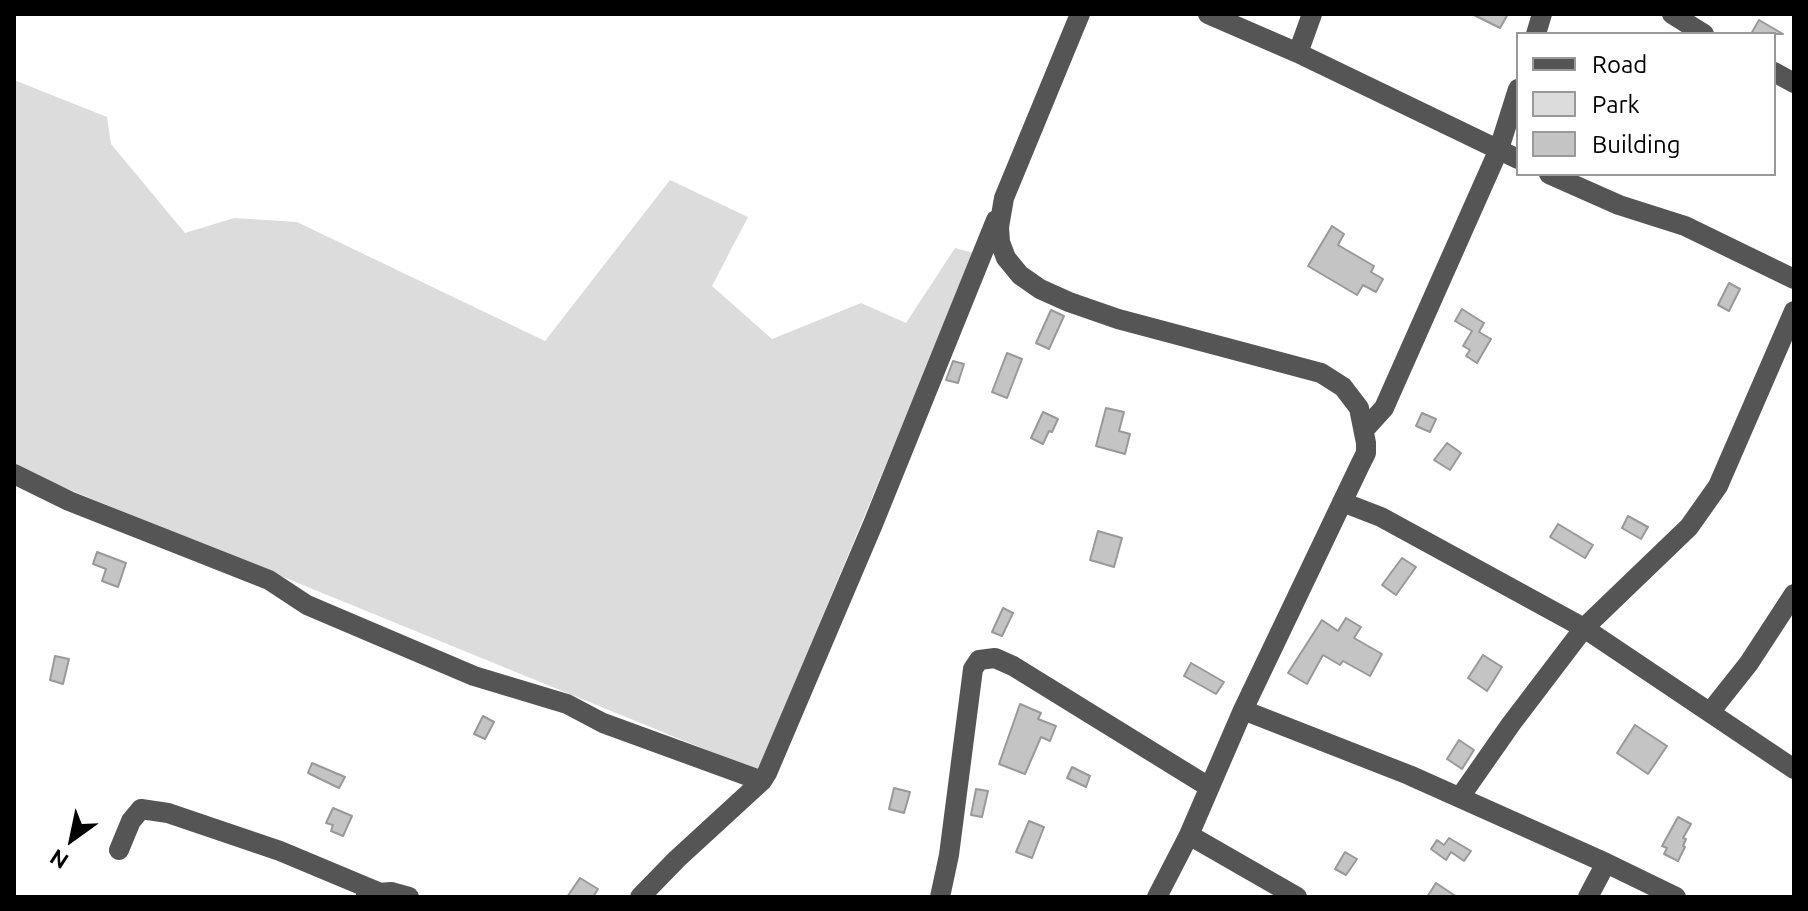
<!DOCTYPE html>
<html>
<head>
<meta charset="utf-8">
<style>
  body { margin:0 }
  #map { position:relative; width:1808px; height:911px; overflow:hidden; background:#fff; font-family:Ubuntu,sans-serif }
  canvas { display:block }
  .frame { position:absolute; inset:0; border:16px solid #000; pointer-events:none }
  .legend { position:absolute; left:1516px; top:32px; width:260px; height:144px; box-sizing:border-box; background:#fff; border:2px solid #999; margin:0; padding:10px 14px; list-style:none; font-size:24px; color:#000 }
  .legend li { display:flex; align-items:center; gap:16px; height:40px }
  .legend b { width:40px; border:2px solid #999 }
  .north { position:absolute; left:32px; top:799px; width:80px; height:80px; -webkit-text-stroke:6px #fff; paint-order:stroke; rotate:213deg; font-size:22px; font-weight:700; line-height:32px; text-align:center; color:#000 }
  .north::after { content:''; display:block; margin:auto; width:28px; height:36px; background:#000; clip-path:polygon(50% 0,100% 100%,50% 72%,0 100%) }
</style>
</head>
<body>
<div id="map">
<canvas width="1808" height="911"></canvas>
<div class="frame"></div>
<ul class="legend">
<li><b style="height:10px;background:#555"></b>Road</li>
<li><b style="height:22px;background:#dcdcdc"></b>Park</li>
<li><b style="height:22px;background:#c4c4c4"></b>Building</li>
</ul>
<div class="north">N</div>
</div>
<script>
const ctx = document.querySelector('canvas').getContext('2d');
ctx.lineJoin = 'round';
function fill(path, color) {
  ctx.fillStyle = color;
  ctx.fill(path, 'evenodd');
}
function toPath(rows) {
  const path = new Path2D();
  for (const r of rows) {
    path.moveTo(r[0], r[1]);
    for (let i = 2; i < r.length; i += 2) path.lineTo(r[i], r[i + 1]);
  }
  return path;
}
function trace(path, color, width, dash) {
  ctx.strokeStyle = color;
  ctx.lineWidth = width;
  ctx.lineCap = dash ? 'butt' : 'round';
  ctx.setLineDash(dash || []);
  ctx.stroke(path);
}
fill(toPath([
  [14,80,107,117,111,144,185,233,234,218,297,222,545,341,670,180,748,217,712,286,772,339,861,303,906,323,955,248,974,253,758,771,14,467]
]), '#dcdcdc');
const building = toPath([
  [1472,14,1508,14,1500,28,1472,14],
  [1759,20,1783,34,1751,34,1759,20],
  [1332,226,1344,234,1338,245,1374,266,1371,272,1383,279,1376,292,1363,285,1357,295,1308,266,1332,226],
  [1729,283,1740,289,1729,311,1718,305,1729,283],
  [1462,309,1484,323,1479,332,1491,339,1477,363,1466,356,1470,350,1463,346,1472,331,1455,321,1462,309],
  [1051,310,1064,316,1049,349,1036,343,1051,310],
  [1007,353,1022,359,1007,398,992,392,1007,353],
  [953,361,964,364,958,383,946,380,953,361],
  [1106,408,1124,412,1119,431,1130,434,1125,454,1096,446,1106,408],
  [1043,412,1058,419,1052,432,1049,431,1043,444,1031,438,1043,412],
  [1422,413,1436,419,1430,432,1416,426,1422,413],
  [1447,443,1461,453,1450,470,1434,460,1447,443],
  [1628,516,1648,527,1641,539,1622,528,1628,516],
  [1558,524,1593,545,1585,558,1550,537,1558,524],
  [1098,531,1122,538,1114,567,1090,560,1098,531],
  [97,552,126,563,118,587,102,581,106,569,93,564,97,552],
  [1402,558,1416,567,1396,595,1382,585,1402,558],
  [1003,608,1013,613,1002,636,992,632,1003,608],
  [1346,618,1361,627,1354,638,1382,654,1370,676,1343,661,1340,665,1323,655,1307,684,1288,673,1322,620,1338,631,1346,618],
  [1483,655,1502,667,1487,691,1468,678,1483,655],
  [55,656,69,659,63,684,50,680,55,656],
  [1191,663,1224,682,1216,694,1184,676,1191,663],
  [1020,704,1041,713,1038,719,1056,726,1050,741,1041,737,1025,774,999,764,1020,704],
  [483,716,494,722,485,739,474,734,483,716],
  [1635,725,1667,746,1648,774,1617,753,1635,725],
  [1459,740,1474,750,1462,769,1447,759,1459,740],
  [312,763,345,777,339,788,308,773,312,763],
  [1072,767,1090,776,1086,787,1067,778,1072,767],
  [894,788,910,792,904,813,889,809,894,788],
  [976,789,988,791,982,817,971,815,976,789],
  [333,808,352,816,343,836,331,831,333,825,326,823,333,808],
  [1678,817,1691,824,1683,838,1686,839,1683,846,1685,847,1678,861,1664,854,1667,848,1662,846,1678,817],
  [1029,821,1044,827,1032,858,1016,852,1029,821],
  [1449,838,1471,851,1464,861,1451,852,1446,860,1431,849,1437,840,1444,845,1449,838],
  [1345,852,1357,859,1346,875,1335,869,1345,852],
  [580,878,598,889,593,897,567,897,580,878],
  [1436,883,1457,897,1427,897,1436,883]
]);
fill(building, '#c4c4c4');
trace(building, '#999', 2);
trace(toPath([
  [1080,14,1004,198,999,227,1000,242,1006,258,1020,275,1040,289,1069,302,1118,319,1321,373,1343,387,1359,408,1366,443,1366,453,1360,465,1243,710,1189,835,1157,897],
  [1208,14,1298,53,1518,159],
  [1672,14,1704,34],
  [1536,34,1542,14],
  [1298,53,1312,14],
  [1774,72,1794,83],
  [1549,174,1619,205,1685,226,1794,279],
  [1364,430,1384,408,1499,149,1518,89],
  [14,474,69,501,269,580,307,605,474,676,567,704,603,723,762,781],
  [1342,502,1381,517,1584,628,1794,769],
  [1243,710,1409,775,1606,863,1676,897],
  [1711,711,1749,663,1794,594],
  [1460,797,1511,724,1584,628,1689,527,1718,486,1794,311],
  [1189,835,1297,897],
  [119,850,131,821,141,809,168,813,280,851,378,892],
  [366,894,391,892,409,897],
  [640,897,677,859,762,781,767,773,873,524,996,220],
  [940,897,949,855,973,669,979,660,995,658,1013,666,1209,787],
  [1588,897,1606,863]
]), '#555', 20);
</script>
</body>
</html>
